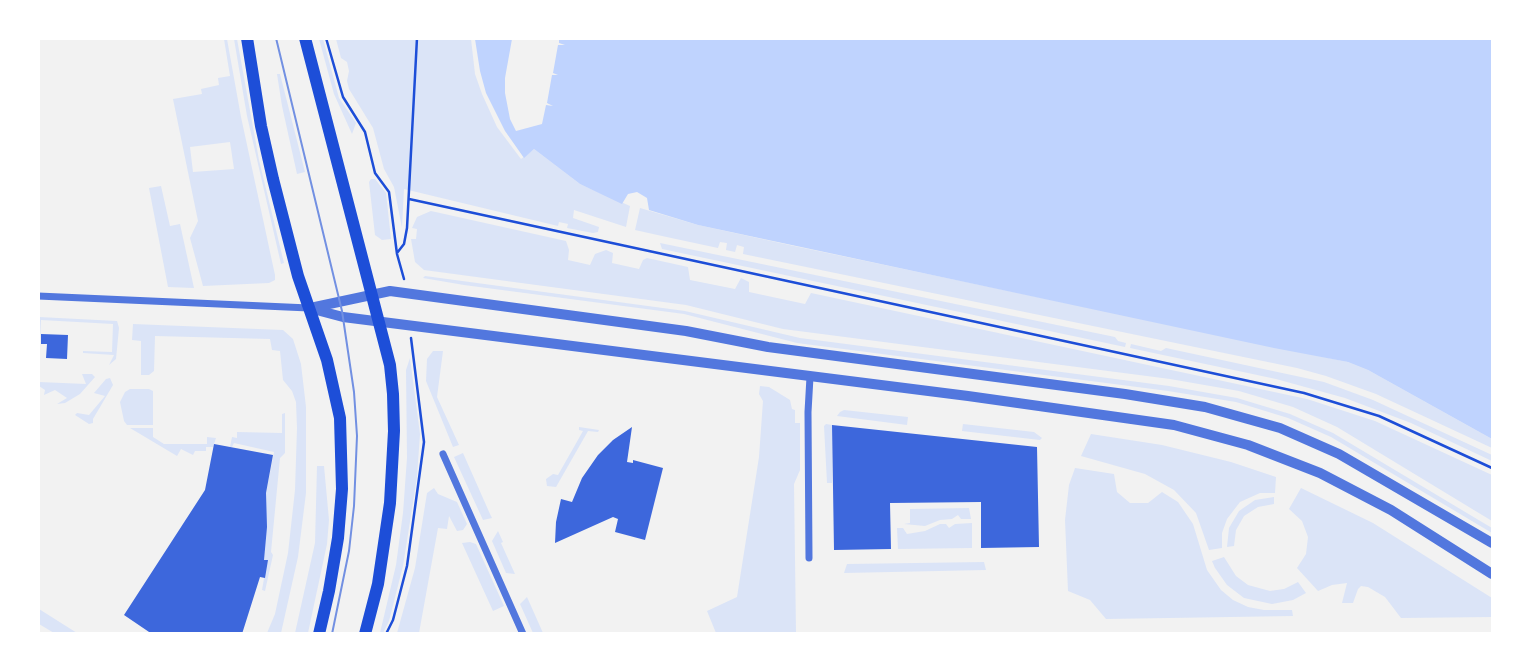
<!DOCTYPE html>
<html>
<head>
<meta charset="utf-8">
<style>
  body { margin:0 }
  #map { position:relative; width:1531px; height:672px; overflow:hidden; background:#f2f2f2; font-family:"Alegreya Sans",sans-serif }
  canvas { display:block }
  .frame { position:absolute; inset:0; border:40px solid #fff; pointer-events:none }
</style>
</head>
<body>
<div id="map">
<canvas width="1531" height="672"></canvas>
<div class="frame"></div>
</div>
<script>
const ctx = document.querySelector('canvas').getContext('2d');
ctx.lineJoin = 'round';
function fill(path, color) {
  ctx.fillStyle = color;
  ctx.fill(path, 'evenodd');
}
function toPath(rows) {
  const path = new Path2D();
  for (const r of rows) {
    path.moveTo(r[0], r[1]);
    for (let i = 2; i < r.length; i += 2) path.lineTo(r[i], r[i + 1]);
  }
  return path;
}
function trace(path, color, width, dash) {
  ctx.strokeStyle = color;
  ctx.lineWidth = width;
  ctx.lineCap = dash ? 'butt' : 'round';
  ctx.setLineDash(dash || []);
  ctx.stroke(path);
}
fill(toPath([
  [224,39,227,39,241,117,275,275,275,280,269,283,203,286,190,238,198,221,173,99,202,94,201,89,219,85,218,78,230,76],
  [230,142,234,169,193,172,190,147],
  [234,39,237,39,259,160,284,263,281,264,247,116],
  [319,39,323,39,339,98,356,123,352,134,334,94],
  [336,39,471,39,475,74,482,94,497,127,521,159,534,149,580,184,630,206,626,227,574,210,573,218,599,227,598,232,593,233,567,228,568,224,559,222,558,226,404,189,402,228,394,187,384,169,373,128,349,89,347,81,349,71,347,62,341,58],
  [280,74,305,172,297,174,282,106,277,74],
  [371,179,375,179,386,193,391,239,382,240,375,235,369,182],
  [161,186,170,226,180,224,194,288,168,287,149,188],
  [640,208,698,225,794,246,1348,362,1368,370,1492,439,1492,448,1376,394,1326,376,1297,368,743,254,744,247,737,245,735,252,726,250,727,243,720,242,718,248,662,236,635,230],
  [431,211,566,241,569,250,568,260,590,265,595,254,606,250,613,253,612,263,639,269,643,260,647,258,688,267,690,280,735,289,741,278,749,282,749,292,805,304,811,293,1307,399,1375,421,1492,475,1492,521,1337,427,1293,407,1239,391,1170,379,783,329,686,305,424,270,415,262,411,239,416,239,417,229,412,228,417,217],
  [660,243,1115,337,1118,341,1126,343,1125,347,662,249],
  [425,276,685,311,800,338,1169,386,1237,398,1290,414,1333,433,1492,528,1492,533,1331,437,1288,418,1236,402,1168,391,797,343,684,314,464,285,423,278],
  [39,317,117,321,119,328,116,359,109,365,114,355,83,353,83,351,112,352,113,324,41,320,39,360],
  [133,324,283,330,293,339,301,364,306,407,306,493,298,557,281,633,267,633,275,614,288,553,295,490,297,428,296,402,292,391,283,380,280,351,272,350,270,339,155,336,154,371,149,375,141,375,141,341,132,340],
  [1131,344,1161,351,1166,348,1324,382,1373,400,1492,455,1492,461,1411,423,1345,398,1276,379,1130,348],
  [433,351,443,351,437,397,459,445,453,447,426,381,427,359],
  [410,358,420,434,417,477,403,566,389,621,383,633,380,633,396,565,403,513,407,458,406,370],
  [82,374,92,374,95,377,80,394,65,403,57,404,67,398,55,390,44,395,45,390,39,386,39,382,86,384],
  [110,378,113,385,93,419,93,423,89,424,75,415,77,413,89,415,105,396,94,393,106,379],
  [760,386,769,387,790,400,792,409,795,410,795,423,800,423,800,470,794,484,796,633,716,633,707,611,737,597,759,457,763,401,759,394],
  [130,389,149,389,153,391,153,425,127,425,124,421,120,402,125,392],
  [844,410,908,417,907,425,837,416,840,412],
  [285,413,285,453,280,458,271,552,273,555,265,591,262,590,267,561,264,560,266,493,274,452,234,443,232,447,230,447,232,437,237,438,237,432,282,433,282,414],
  [826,424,832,425,832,483,827,483,824,426],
  [963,424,1034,432,1042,438,1040,440,962,431],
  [579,427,599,430,598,432,588,431,556,487,547,486,546,479,553,474,558,475,583,431,579,430],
  [130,428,153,428,153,437,164,444,207,444,207,437,216,438,213,447,206,447,206,451,195,451,193,455,181,449,177,456],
  [1091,434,1162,445,1231,462,1276,477,1275,493,1260,493,1240,502,1227,519,1222,533,1222,548,1209,550,1196,513,1174,490,1145,474,1081,456],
  [463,453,490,514,492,518,483,520,454,457],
  [317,466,324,466,329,520,327,544,308,633,295,633,315,543],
  [1075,468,1114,474,1117,492,1130,503,1148,503,1162,492,1178,502,1193,524,1207,570,1221,590,1233,600,1248,607,1264,610,1292,610,1293,616,1106,619,1090,600,1068,591,1065,520,1069,485],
  [434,488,438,494,457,502,467,524,463,530,457,531,449,516,447,529,438,528,419,633,397,633,415,568,427,493],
  [1301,488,1373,523,1492,598,1492,617,1401,618,1385,597,1368,587,1361,586,1358,589,1353,603,1342,603,1347,583,1332,585,1318,591,1297,568,1306,554,1308,537,1302,521,1289,509],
  [1274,497,1274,504,1258,507,1244,516,1236,530,1234,546,1227,547,1229,528,1239,511,1255,500],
  [969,508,971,519,961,519,958,515,952,519,940,520,925,526,904,524,910,523,910,509],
  [972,523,972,548,898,549,897,528,903,528,907,534,925,531,940,524,946,524,949,528,955,524],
  [498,531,503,542,501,543,515,574,506,573,492,541],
  [470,542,476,544,504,606,493,611,462,543],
  [1224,557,1236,576,1248,585,1270,591,1284,589,1298,582,1306,593,1293,600,1272,604,1244,598,1227,585,1215,568,1212,561],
  [984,562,986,570,844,573,847,564],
  [527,597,543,633,533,633,520,604],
  [39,609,77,633,54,633,39,624]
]), '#dbe4f7');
fill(toPath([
  [475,39,512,39,505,78,505,93,510,119,516,131,542,124,546,105,553,106,547,103,552,75,558,75,553,73,558,45,565,45,559,43,559,39,1492,39,1492,439,1368,370,1348,362,1274,348,698,225,649,210,647,198,637,192,628,194,622,204,580,184,534,149,524,158,505,131,486,93,480,71]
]), '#bfd3fe');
fill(toPath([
  [41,334,68,335,67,359,46,358,47,344,41,344],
  [832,425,1037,447,1039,547,981,548,981,502,890,503,891,549,834,550],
  [632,427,627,462,633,463,633,460,663,468,645,540,615,532,618,519,613,517,555,543,556,522,561,499,572,502,582,478,598,455,613,440],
  [214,444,273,455,266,493,267,527,264,560,268,560,265,578,260,577,242,634,152,634,124,615,205,490]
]), '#3d67dc');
trace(toPath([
  [326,38,343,97,365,132,375,173,389,192,397,254,404,279],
  [409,199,1304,393,1379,416,1492,468],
  [397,253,404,244,407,228,417,38],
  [386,634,393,620,407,566,424,442,411,338]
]), '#1d4ed8', 2.5);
trace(toPath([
  [38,296,309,308],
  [443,454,523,634],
  [809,558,808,412,810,377]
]), '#5277de', 7);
trace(toPath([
  [315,307,390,291,686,331,768,347,1125,394,1205,407,1280,428,1339,454,1492,543],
  [309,308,343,317,968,396,1174,425,1248,445,1320,473,1391,510,1492,574]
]), '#5277de', 10);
trace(toPath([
  [247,38,261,126,273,179,298,276,327,360,340,418,342,489,338,538,329,591,319,634],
  [305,38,390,365,393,394,394,431,390,503,378,584,365,634]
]), '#1d4ed8', 12);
trace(toPath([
  [276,38,342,311,354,392,357,436,354,506,349,551,332,634]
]), '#7290e2', 2);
</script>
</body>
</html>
